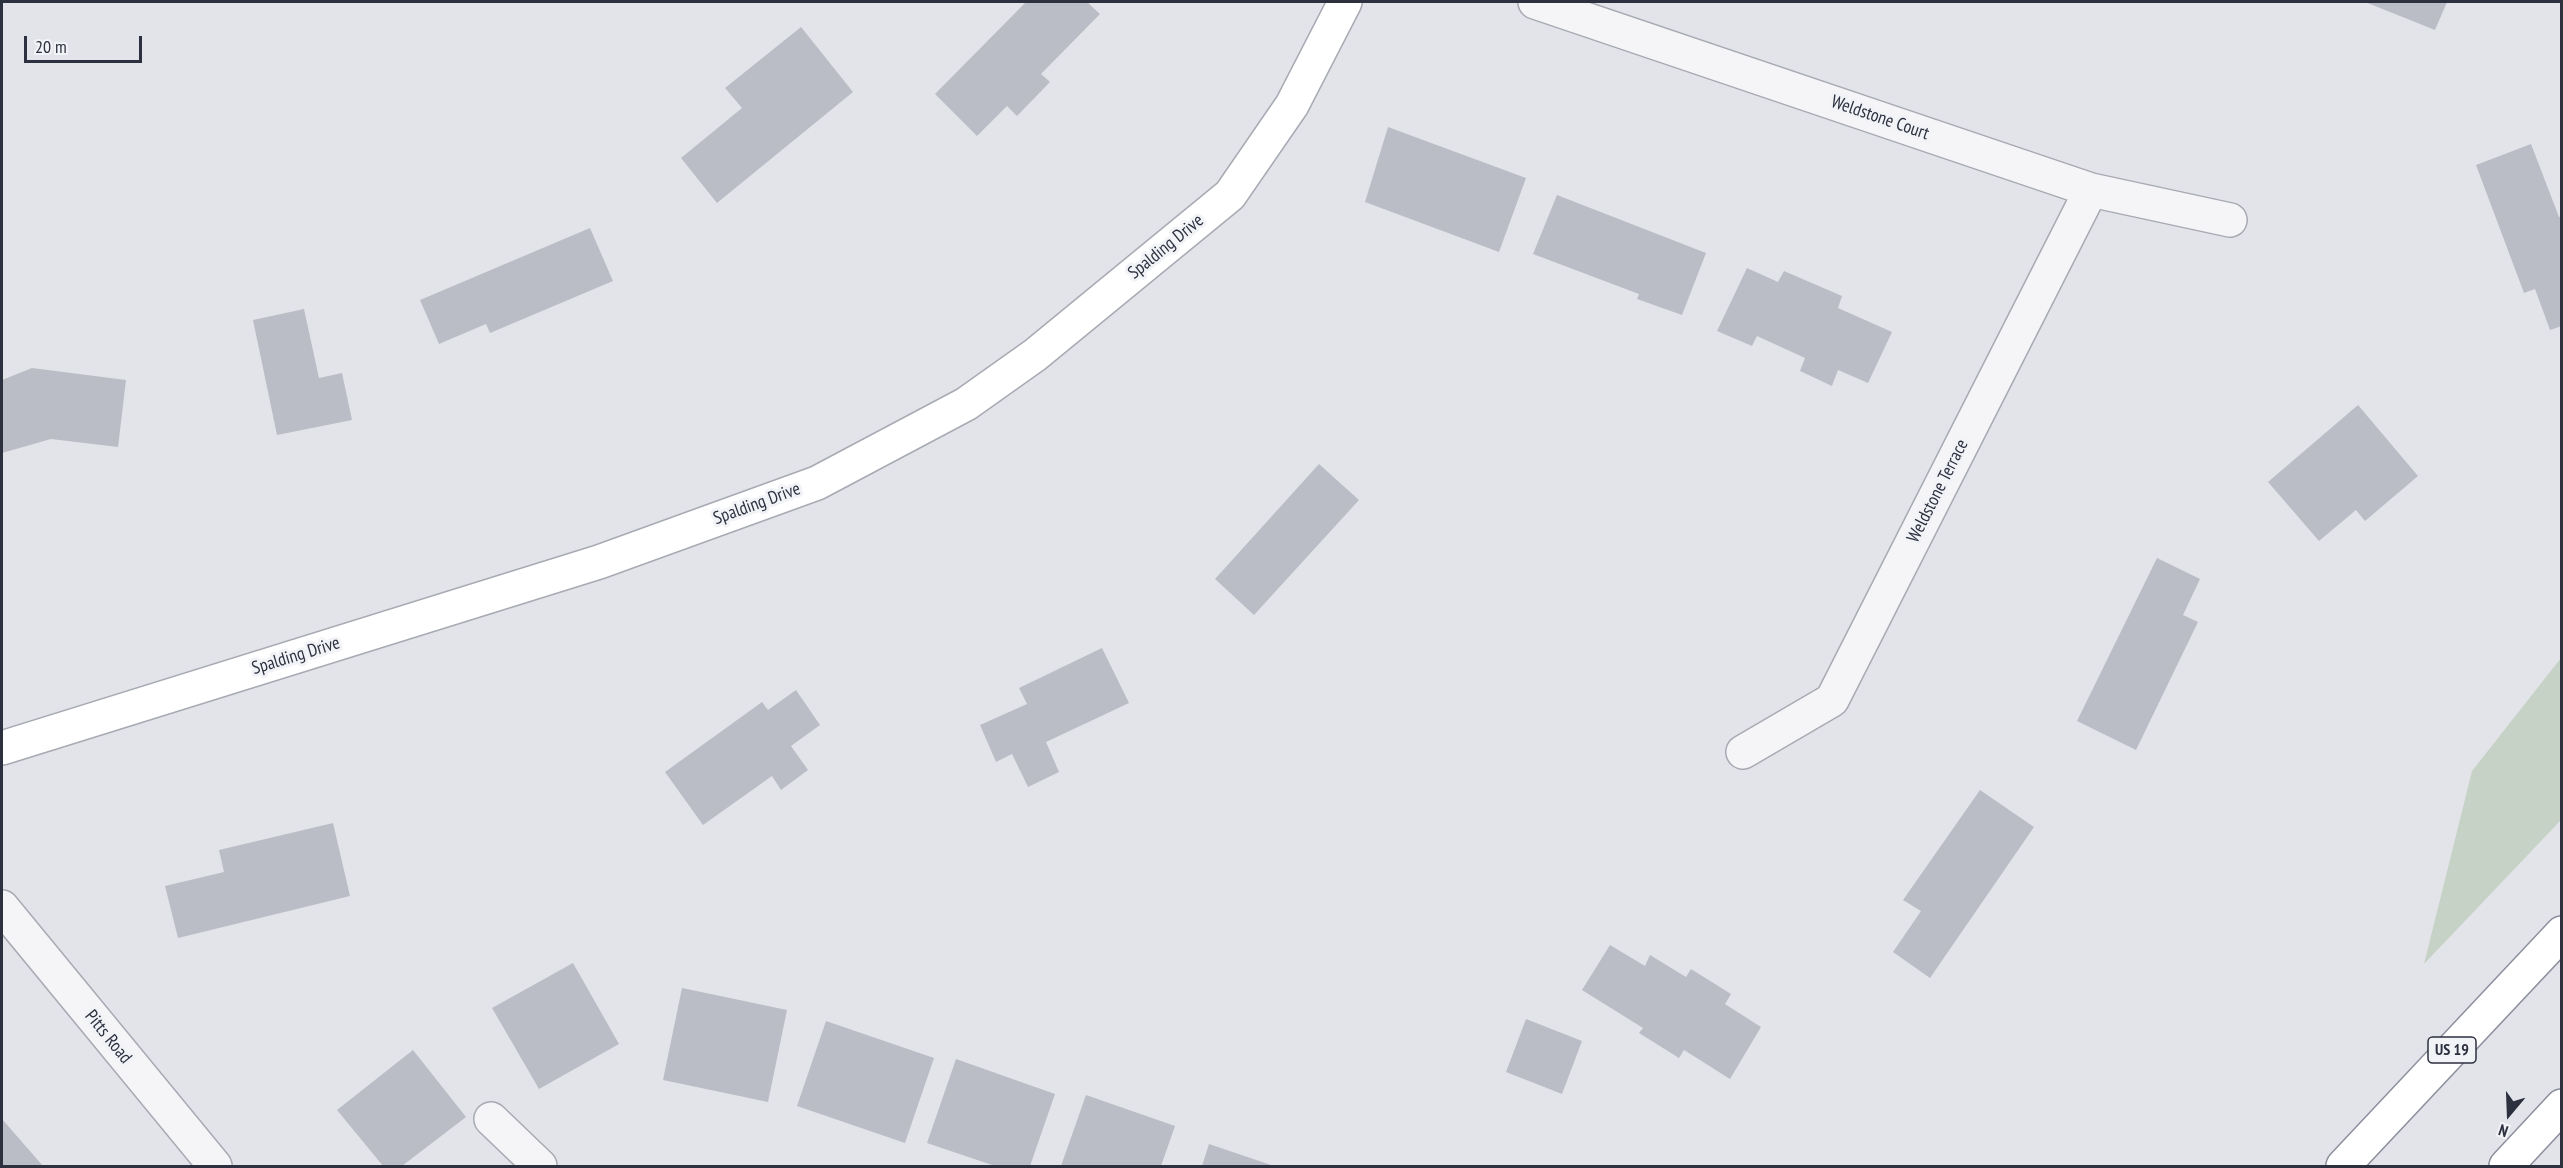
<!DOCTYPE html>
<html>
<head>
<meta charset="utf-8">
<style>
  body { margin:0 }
  #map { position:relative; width:2563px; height:1168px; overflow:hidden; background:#e3e4e9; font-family:"PT Sans Narrow",sans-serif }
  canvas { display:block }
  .frame { position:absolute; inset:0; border:3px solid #2c303f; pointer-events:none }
  .north { position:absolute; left:2479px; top:1084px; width:60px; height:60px; -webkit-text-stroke:4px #f2f3f7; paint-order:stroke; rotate:199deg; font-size:16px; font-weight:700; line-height:24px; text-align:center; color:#2c303f }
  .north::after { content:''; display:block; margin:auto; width:21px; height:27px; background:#2c303f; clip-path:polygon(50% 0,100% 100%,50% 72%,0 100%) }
  .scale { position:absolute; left:24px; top:36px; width:118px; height:27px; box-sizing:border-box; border:3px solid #2c303f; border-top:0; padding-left:8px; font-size:18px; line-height:21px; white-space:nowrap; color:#2c303f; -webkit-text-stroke:4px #f2f3f7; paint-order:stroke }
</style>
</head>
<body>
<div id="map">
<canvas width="2563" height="1168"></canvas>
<div class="frame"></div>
<div class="north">N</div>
<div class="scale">20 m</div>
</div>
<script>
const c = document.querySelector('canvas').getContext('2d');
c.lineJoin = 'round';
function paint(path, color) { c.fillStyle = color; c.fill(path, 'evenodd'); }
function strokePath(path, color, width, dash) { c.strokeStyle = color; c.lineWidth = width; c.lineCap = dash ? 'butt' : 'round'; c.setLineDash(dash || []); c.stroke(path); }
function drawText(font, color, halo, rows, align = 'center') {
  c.font = font + ' "PT Sans Narrow",sans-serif'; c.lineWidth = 6; c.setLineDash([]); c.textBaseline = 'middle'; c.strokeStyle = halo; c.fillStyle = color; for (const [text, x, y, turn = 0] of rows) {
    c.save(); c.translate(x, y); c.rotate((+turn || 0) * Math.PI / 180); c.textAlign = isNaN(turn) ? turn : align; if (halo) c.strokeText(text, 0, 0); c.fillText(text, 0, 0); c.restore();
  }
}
const green = new Path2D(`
  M2561 658V820L2424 964 2472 771Z`);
const building = new Path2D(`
  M1026 2H1087L1100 14 1041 74 1050 82 1017 116 1007 106 977 136 935 94Z
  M2365 2H2447L2435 30Z
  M801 27 853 92 717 203 681 158 742 108 725 88Z
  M1388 127 1526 178 1499 252 1365 202Z
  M2531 144 2559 217 2562 216V326L2550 330 2535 289 2524 293 2476 165Z
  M1557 195 1706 253 1682 315 1637 299 1639 294 1533 254Z
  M590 228 613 281 490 333 486 324 439 344 420 300Z
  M1747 268 1778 282 1784 271 1842 296 1838 308 1892 332 1868 383 1838 370 1832 386 1800 371 1805 358 1757 336 1752 346 1717 331Z
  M304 309 319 378 342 373 352 420 277 435 253 320Z
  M32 368 126 380 118 447 51 439 2 453V380Z
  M2358 405 2418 476 2365 521 2356 510 2319 541 2268 482Z
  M1319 464 1359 500 1254 615 1215 579Z
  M2157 558 2200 579 2183 615 2198 622 2136 750 2077 721Z
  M1102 648 1129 703 1046 742 1059 772 1028 787 1012 754 996 762 980 725 1027 704 1019 688Z
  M796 690 820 725 791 746 808 770 781 790 772 776 703 825 665 772 762 702 768 710Z
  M1980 790 2034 827 1930 978 1893 952 1921 911 1903 900Z
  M333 823 350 896 178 938 165 886 224 872 219 850Z
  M1610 945 1645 966 1650 955 1686 977 1691 969 1731 994 1725 1004 1761 1027 1730 1079 1684 1050 1679 1058 1639 1033 1643 1028 1582 990Z
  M573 963 619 1044 539 1089 492 1008Z
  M682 988 787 1010 768 1102 663 1080Z
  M1526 1019 1582 1041 1562 1094 1506 1072Z
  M826 1021 934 1058 905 1143 797 1106Z
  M413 1050 466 1117 402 1166H383L337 1110Z
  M956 1059 1055 1094 1030 1166H995L927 1143Z
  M1086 1095 1175 1126 1161 1166H1061Z
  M2 1119 43 1166H2Z
  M1209 1144 1274 1166H1202Z`);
const street = new Path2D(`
  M1535 2 2091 190 2230 220
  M1743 752 1832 700 2091 190
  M2 907 215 1166
  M491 1119 540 1166`);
const secondary = new Path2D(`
  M2 748 599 562 817 483 966 404 1035 355 1230 195 1292 105 1345 2`);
const highway = new Path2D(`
  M2343 1166 2562 933
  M2506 1166 2562 1106`);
const shields = [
  [2452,1050,48]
];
const shieldNames = [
  ["US 19",2452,1050]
];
const streetNames = [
  ["Weldstone Court",1880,118,19],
  ["Spalding Drive",1166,247,-39],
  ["Weldstone Terrace",1938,491,-63],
  ["Spalding Drive",757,504,-20],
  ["Spalding Drive",296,656,-17],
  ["Pitts Road",108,1037,51]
];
paint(green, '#c6d2c5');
paint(building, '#babdc5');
strokePath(street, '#a8aab3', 36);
strokePath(secondary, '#a8aab3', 36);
strokePath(highway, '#8c909e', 36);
strokePath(street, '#f5f5f8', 33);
strokePath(secondary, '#fff', 33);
strokePath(highway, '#fff', 33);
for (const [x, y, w] of shields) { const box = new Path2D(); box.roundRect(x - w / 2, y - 13, w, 26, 4.5); c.fillStyle = '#f2f3f7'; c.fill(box); strokePath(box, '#2c303f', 1.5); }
drawText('bold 16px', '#2c303f', null, shieldNames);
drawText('18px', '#2c303f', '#f2f3f7', streetNames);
</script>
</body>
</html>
